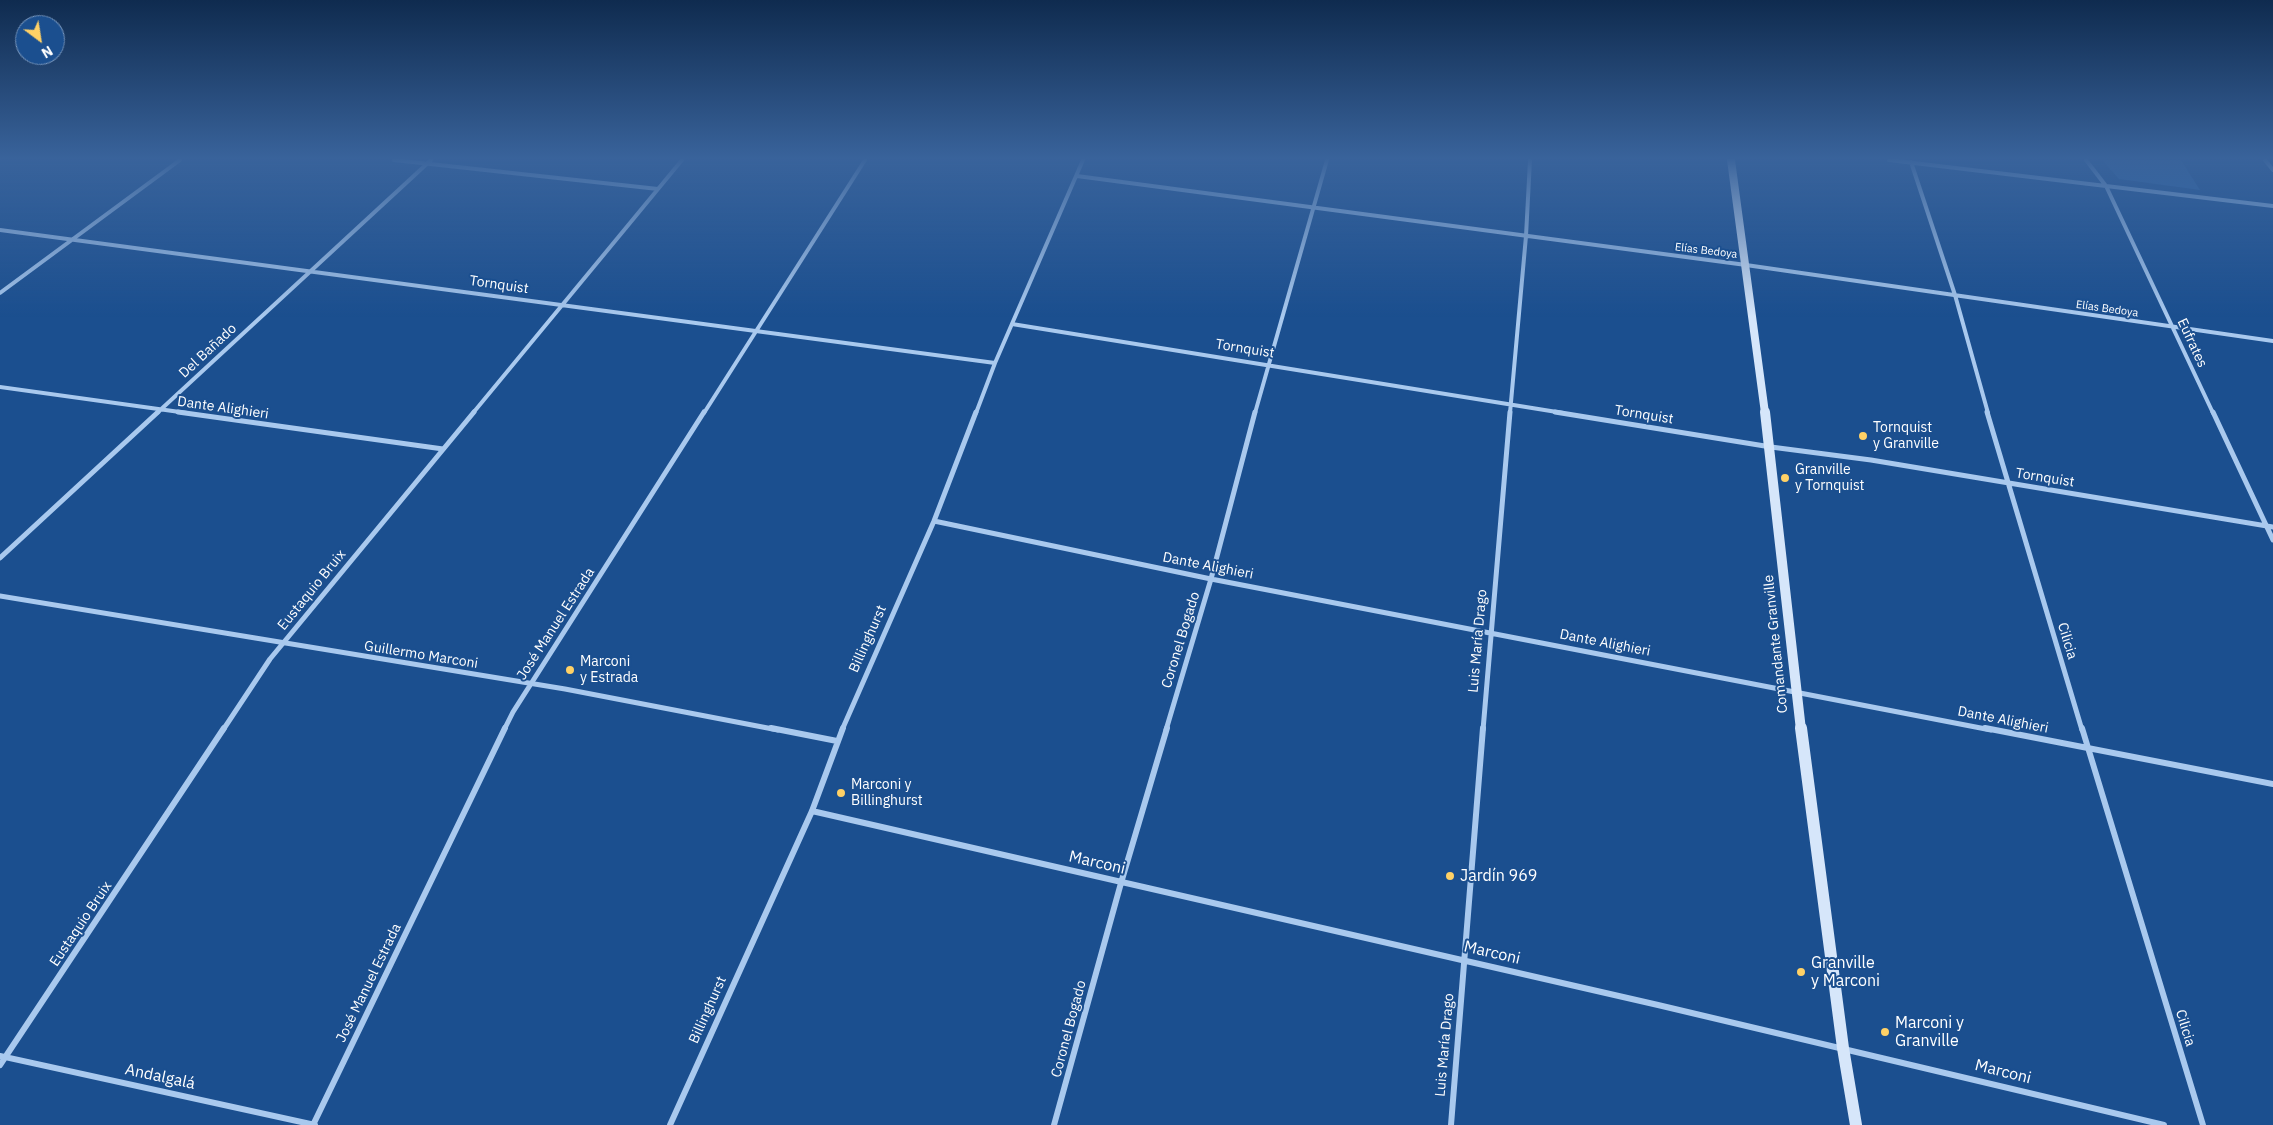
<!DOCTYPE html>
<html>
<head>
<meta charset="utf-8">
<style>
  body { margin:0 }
  #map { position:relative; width:2273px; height:1125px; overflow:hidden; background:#1b4f8f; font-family:"IBM Plex Sans",sans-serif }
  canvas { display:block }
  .north { position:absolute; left:15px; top:15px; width:50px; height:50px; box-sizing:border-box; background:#1b4f8f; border:1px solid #7695bc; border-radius:50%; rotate:149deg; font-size:14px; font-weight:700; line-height:20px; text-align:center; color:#fff }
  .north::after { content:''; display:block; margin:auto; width:18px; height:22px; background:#ffd166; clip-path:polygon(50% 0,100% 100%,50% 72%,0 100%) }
</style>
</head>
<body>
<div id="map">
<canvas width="2273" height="1125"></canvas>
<div class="north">N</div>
</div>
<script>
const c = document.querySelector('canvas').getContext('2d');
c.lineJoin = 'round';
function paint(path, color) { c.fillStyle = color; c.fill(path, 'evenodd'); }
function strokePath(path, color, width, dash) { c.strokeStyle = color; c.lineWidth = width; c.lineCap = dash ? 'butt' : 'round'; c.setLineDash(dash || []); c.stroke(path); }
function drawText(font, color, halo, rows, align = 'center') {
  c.font = font + ' "IBM Plex Sans",sans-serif'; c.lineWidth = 4; c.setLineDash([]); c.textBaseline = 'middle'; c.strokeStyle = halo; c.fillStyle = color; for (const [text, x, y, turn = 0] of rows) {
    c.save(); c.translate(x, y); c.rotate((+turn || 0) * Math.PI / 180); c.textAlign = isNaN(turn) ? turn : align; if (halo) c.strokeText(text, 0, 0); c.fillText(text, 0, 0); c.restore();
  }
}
const green = new Path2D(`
  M2102 160H2181L2200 190 2119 179Z`);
const streetFar2 = new Path2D(`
  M394 160 658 189
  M1889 160 2273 206
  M2086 160 2106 186 2213 413
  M2265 160 2273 170
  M1911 162 1955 295 1988 413
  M1077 176 1746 265 2273 341
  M0 230 995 363
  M0 293 180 160
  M1012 324 1563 413
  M0 387 187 413
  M157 413 431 160
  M473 413 682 160
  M704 413 865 160
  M976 413 995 363 1083 160
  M1255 413 1327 160
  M1510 413 1526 236 1530 160`);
const streetFar1 = new Path2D(`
  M178 412 443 449
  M1555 412 1771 447 1871 460 2273 527
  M1987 412 2082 730
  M2213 412 2273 540
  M934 521 1211 579 1991 730
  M0 558 158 412
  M0 596 565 689 778 730
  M223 730 270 659 474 412
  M504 730 513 712 704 412
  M842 730 934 521 976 412
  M1166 730 1211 579 1255 412
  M1483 730 1510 412`);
const street = new Path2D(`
  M771 728 837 741
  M1985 728 2273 784
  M2082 728 2203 1125
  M812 811 1658 1005 2164 1125
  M0 1056 315 1125
  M0 1065 224 728
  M313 1125 505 728
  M670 1125 812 811 843 728
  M1054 1125 1121 883 1167 728
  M1451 1125 1483 728`);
const secondaryFar2 = new Path2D(`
  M1731 160 1765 413`);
const secondaryFar1 = new Path2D(`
  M1765 412 1801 730`);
const secondary = new Path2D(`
  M1801 728 1843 1048 1856 1125`);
const markers = [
  [1863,436,5,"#ffd166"],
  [1785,478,5,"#ffd166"],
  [570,670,5,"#ffd166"],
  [841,793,5,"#ffd166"],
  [1450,876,5,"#ffd166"],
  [1801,972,5,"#ffd166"],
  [1885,1032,5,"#ffd166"]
];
const farStreetnames = [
  ["Elías Bedoya",1706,251,7],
  ["Elías Bedoya",2107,309,8]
];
const streetNames = [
  ["Tornquist",499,285,8],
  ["Eufrates",2192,343,65],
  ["Tornquist",1245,349,9],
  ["Del Bañado",208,351,-43],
  ["Dante Alighieri",223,408,8],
  ["Tornquist",1644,415,9],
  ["Tornquist",2045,478,9],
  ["Dante Alighieri",1208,566,11],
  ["Eustaquio Bruix",312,590,-51],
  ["José Manuel Estrada",556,624,-57],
  ["Billinghurst",868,639,-66],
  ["Coronel Bogado",1181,640,-73],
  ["Luis María Drago",1478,641,-85],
  ["Cilicia",2067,641,73],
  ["Dante Alighieri",1605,643,11],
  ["Comandante Granville",1776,644,-96],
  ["Guillermo Marconi",421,655,9],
  ["Dante Alighieri",2003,720,11],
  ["Eustaquio Bruix",81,924,-56],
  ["José Manuel Estrada",369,983,-64],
  ["Billinghurst",708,1010,-66],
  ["Cilicia",2185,1028,73],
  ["Coronel Bogado",1069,1029,-75],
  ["Luis María Drago",1445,1045,-85]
];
const poiNames = [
  ["Tornquist",1873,428],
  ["y Granville",1873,444],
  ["Granville",1795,470],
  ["y Tornquist",1795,486],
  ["Marconi",580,662],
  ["y Estrada",580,678],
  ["Marconi y",851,785],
  ["Billinghurst",851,801]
];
const nearStreetnames = [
  ["Marconi",1097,863,13],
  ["Marconi",1492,953,13],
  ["Marconi",2003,1072,14],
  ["Andalgalá",160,1077,12]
];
const nearPoinames = [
  ["Jardín 969",1460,876],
  ["Granville",1811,963],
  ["y Marconi",1811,981],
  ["Marconi y",1895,1023],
  ["Granville",1895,1041]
];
paint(green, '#2e69ad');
strokePath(streetFar2, '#a9c9ee', 4);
strokePath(streetFar1, '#a9c9ee', 5);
strokePath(street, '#a9c9ee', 6);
strokePath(secondaryFar2, '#d6e6fa', 8);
strokePath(secondaryFar1, '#d6e6fa', 10);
strokePath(secondary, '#d6e6fa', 12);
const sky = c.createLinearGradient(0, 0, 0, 317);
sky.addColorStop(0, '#0f2b4f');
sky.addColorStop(0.5, '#39639b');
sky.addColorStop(1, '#39639b00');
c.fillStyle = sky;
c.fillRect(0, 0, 2273, 317);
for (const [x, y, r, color] of markers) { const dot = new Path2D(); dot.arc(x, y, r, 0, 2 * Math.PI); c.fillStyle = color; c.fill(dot); strokePath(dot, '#1b4f8f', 2); }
drawText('11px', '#fff', '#1b4f8f', farStreetnames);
drawText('14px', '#fff', '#1b4f8f', streetNames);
drawText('14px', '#fff', '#1b4f8f', poiNames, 'left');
drawText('16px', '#fff', '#1b4f8f', nearStreetnames);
drawText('16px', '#fff', '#1b4f8f', nearPoinames, 'left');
</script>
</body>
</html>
